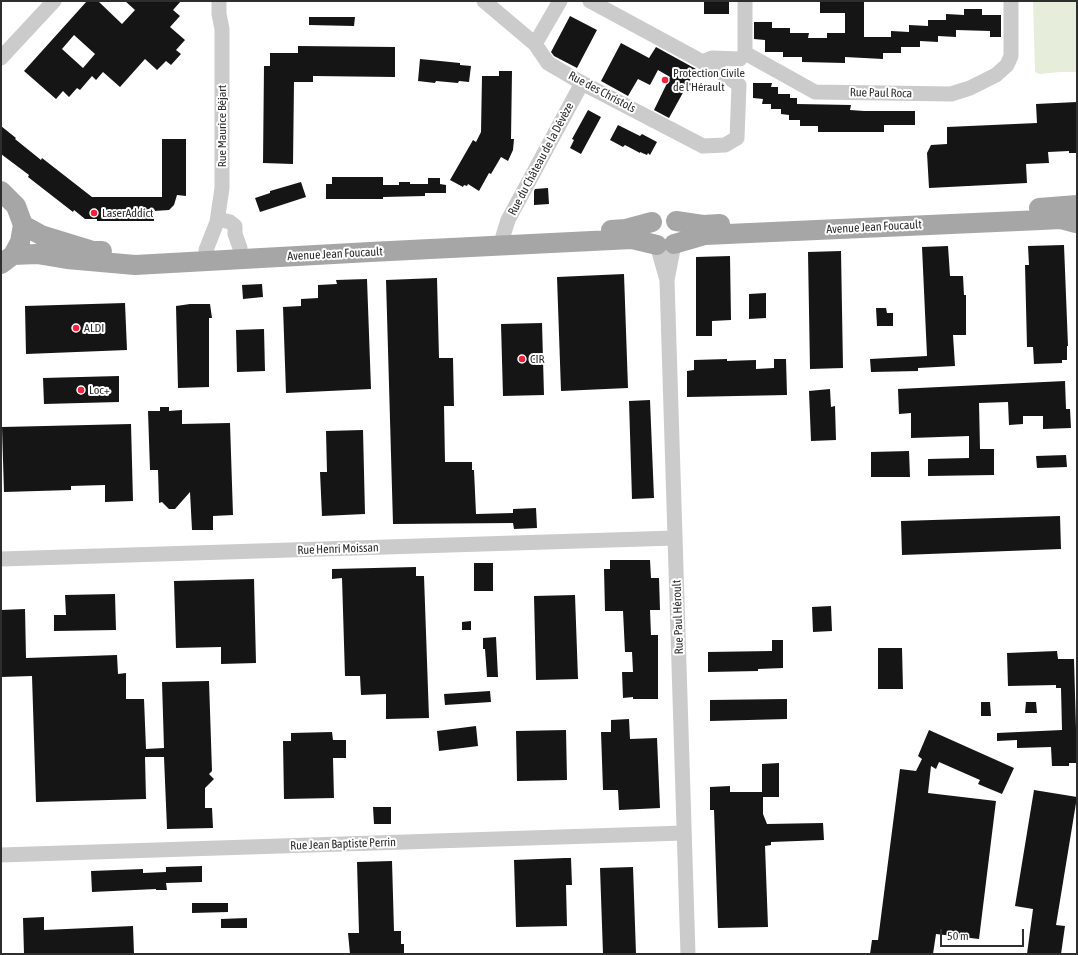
<!DOCTYPE html>
<html>
<head>
<meta charset="utf-8">
<style>
  body { margin:0 }
  #map { position:relative; width:1078px; height:955px; overflow:hidden; background:#fff; font-family:"Asap Condensed",sans-serif }
  canvas { display:block }
  .frame { position:absolute; inset:0; border:2px solid #2e2e2e; pointer-events:none }
  .scale { position:absolute; left:940px; top:929px; width:84px; height:18px; box-sizing:border-box; border:2px solid #2e2e2e; border-top:0; padding-left:5px; font-size:12px; line-height:14px; white-space:nowrap; color:#2e2e2e; -webkit-text-stroke:3px #fff; paint-order:stroke }
</style>
</head>
<body>
<div id="map">
<canvas width="1078" height="955"></canvas>
<div class="frame"></div>
<div class="scale">50 m</div>
</div>
<script>
const c = document.querySelector('canvas').getContext('2d');
c.lineJoin = 'round';
function paint(path, color) { c.fillStyle = color; c.fill(path, 'evenodd'); }
function strokePath(path, color, width, dash) { c.strokeStyle = color; c.lineWidth = width; c.lineCap = dash ? 'butt' : 'round'; c.setLineDash(dash || []); c.stroke(path); }
function drawText(font, color, halo, rows, align = 'center') {
  c.font = font + ' "Asap Condensed",sans-serif'; c.lineWidth = 4; c.setLineDash([]); c.textBaseline = 'middle'; c.strokeStyle = halo; c.fillStyle = color; for (const [text, x, y, turn = 0] of rows) {
    c.save(); c.translate(x, y); c.rotate((+turn || 0) * Math.PI / 180); c.textAlign = isNaN(turn) ? turn : align; if (halo) c.strokeText(text, 0, 0); c.fillText(text, 0, 0); c.restore();
  }
}
const green = new Path2D(`
  M1033 1H1077V72H1060L1040 74 1035 72Z`);
const building = new Path2D(`
  M87 1H98L122 24 135 10 125 1H181L173 10 180 16 170 27 185 40 176 50 181 54 171 65 166 61 157 70 145 59 120 87 103 72 96 80 92 76 80 90 77 88 69 97 63 91 56 99 24 71ZM74 35 95 54 83 68 62 49Z
  M704 1H729V14H704Z
  M820 1H864V37H891V31L909 32V25L928 26V20H946V14L964 15V9H982V15H1001V37H990V31L956 30V37L938 36V42L920 41V47H901V53H883V59L845 57V63L802 62V57H783V52H765V40L754 39V22H772V28H790V33H809L808 38H827V33H845V13H820Z
  M570 16 597 30 577 68 554 56 551 52Z
  M309 17H355L354 26 309 25Z
  M621 43 649 58 656 47 696 69 669 118 654 110 670 77 658 70 650 85 638 79 628 96 601 81Z
  M298 46 395 47V77L313 76V82H294L293 164 263 163 264 66H270V53H298Z
  M420 59 460 63V65L471 66 469 82 459 81 458 83 436 81 435 83 418 81Z
  M499 71H512L511 139H514L513 150 508 161 501 157 491 174 489 173 479 191 468 184 467 186 464 185 463 187 450 180 473 140 476 142 481 132 482 76H499Z
  M753 83H772L771 87H778V94H790V98H797V104L851 105 850 110 864 111H915V125H884V132H818V126H800V120H789V115L781 114V109H771V104H762L763 99 753 98Z
  M1077 102V153H1069V151L1048 152 1049 163 1026 164 1027 183 929 188 927 153 931 145 947 144V127L1037 123 1036 104Z
  M588 110 601 117 581 154 570 148 574 140 572 139Z
  M618 125 640 136 642 134 657 142 650 155 648 153 647 155 640 152V153L625 145 623 147 610 140Z
  M1 126 16 138 15 139 41 160 42 158 92 197H162V139H186V196L177 195 174 205 169 210 154 211V221H97V219H85L74 210 73 212 28 177 29 175 1 154Z
  M332 177H383V185H399V182H410V184H428V178H440V184L446 185V193H425V196L383 197V199H326V184H332Z
  M301 182 306 197 260 212 255 198 270 193V191Z
  M548 188 549 204 534 205V191L535 189Z
  M1064 245 1068 346H1067V360H1062V363L1034 364 1033 347H1027L1025 265H1029L1028 246Z
  M948 246 950 276H963L964 295H966V335H953L955 366 918 368V371L871 372 870 359 927 356 922 247Z
  M841 251 843 368 810 369 808 252Z
  M730 256 731 320 712 321V336H696V257Z
  M624 274 628 388 561 391 557 277Z
  M437 278 439 358H453L454 406H444L445 462H472V470H474L476 514 513 513V509L536 508 537 528 514 529 513 523 393 524 386 280Z
  M367 279 371 389 286 393 283 307 301 306V299L318 298V285L337 284 336 280Z
  M262 284 263 297 243 299 242 285Z
  M766 293V318L749 319V294Z
  M125 303 127 350 26 354 25 306Z
  M190 304H210L212 318H209V387L178 388 176 306Z
  M876 308H886L887 313H893V326H877Z
  M542 323 544 395 503 396 501 324Z
  M264 329 265 371 237 372 236 330Z
  M727 359V361L756 360V369L774 368V359H786L787 395 687 397V371L694 370V360Z
  M119 376V402L44 404 43 378Z
  M1065 381 1066 409H1070L1071 428 1043 429V416H1023V424L1009 425 1008 402 979 403 980 449H994V475L928 476V459L969 458V436L911 438V413L899 414 898 389Z
  M830 389 831 407 835 406 836 440 811 441 809 391Z
  M650 400 654 498 632 499 629 401Z
  M160 407H169V411L182 410V424L230 423 233 515 213 516V530H192L190 492 175 509H169L162 502 159 503 158 470H150L148 411H160Z
  M131 424 133 501 105 502V485L71 486V490L4 492 2 427Z
  M363 430 365 514 322 516 320 472H327L326 431Z
  M909 451 910 477H871V452Z
  M1066 455 1067 467 1037 468 1036 456Z
  M1060 516 1061 549 902 555 901 521Z
  M610 560H650L651 578H659L660 610H650L651 635H658V699H633V697L623 698 622 672H633L632 652H625L623 611H605L604 569H610Z
  M474 563H493V591H474Z
  M416 567V576H424L429 718 386 719V694L361 695 360 676H345L342 578 332 579V569Z
  M254 579 256 663 221 664V647L176 648 174 581Z
  M115 594 116 630 54 631V615H66L65 595Z
  M575 595 578 679 536 680 534 596Z
  M831 606 832 631 813 632 812 607Z
  M25 609 26 658 117 655 118 674 126 673V699H144L146 749 164 748 162 682 209 681 212 771 209 774 214 779 205 788V808H212L213 828 167 829 164 757H145L146 799 36 802 32 676 1 677V610Z
  M471 621V630H462V622Z
  M496 637 498 677H487L485 649H483V638Z
  M772 640H783V668L758 669V671L708 672V652L772 651Z
  M878 648H902L903 689H878Z
  M1057 651 1058 659H1074L1077 763H1069V766H1052L1051 747 1017 748V740L997 741V733L1062 730 1061 688H1056V685L1008 686 1007 653Z
  M490 691 491 702 445 705 444 694Z
  M787 699V719L710 721V700Z
  M981 702H990L991 716H981Z
  M1026 702H1036L1037 713H1025Z
  M629 719 630 739 657 738 660 808 619 810 618 790H603L601 732H611V720Z
  M476 726 478 746 439 751 437 731Z
  M566 730 567 780 517 781 516 731Z
  M929 730 1014 768 1002 794 978 784 980 780 939 762 936 769 931 766 928 793 996 801 979 939 936 934 933 954H870L872 940H878L900 769 916 771 922 759 918 756Z
  M332 732 333 740H346V758H333L334 798 284 799 283 741H291V733Z
  M779 763V797H763V814L767 824 823 823 824 840 771 842V845L765 846 768 927 718 928 714 810H710V787L730 786V792H762V764Z
  M1034 790 1077 797 1056 925 1065 926 1061 954H1027L1033 909 1015 906Z
  M373 807H391V824H374Z
  M565 858H571L572 885H566L567 926 516 927 514 860Z
  M392 861 394 931H401V944H404V954H350L348 933H359L357 862Z
  M202 866V882L166 883 167 890H156V889L92 892 91 871 143 869V873L166 872V867Z
  M633 867 636 954H603L600 868Z
  M192 903H228V912L192 913Z
  M44 917V930L133 926 134 954H24L23 918Z
  M247 918V928H221V919Z`);
const minor = new Path2D(`
  M484 1 535 44 548 63 582 83 703 146 725 145 737 138 739 85 725 75 690 55 590 1
  M745 1V53L815 92 951 94 970 88 996 75 1007 65 1011 56V1
  M535 44 560 1
  M1 58 54 1
  M702 62 712 58 740 59
  M226 221 230 222 235 226V234L240 248
  M503 236 508 220 582 83
  M657 245 667 280 674 244
  M206 250 217 222 222 188V29L219 14V1
  M667 280 688 954
  M1 559 675 538
  M1 855 684 833`);
const major = new Path2D(`
  M1 191 16 206 23 225 20 242 13 255 1 264
  M1039 208 1077 205
  M676 221 703 225 720 224
  M23 225 41 235 93 251H102
  M611 230 626 229 652 222
  M674 244 705 235 1041 220 1061 219 1076 223
  M13 255 37 254 67 259 135 265 370 252 632 239 657 245`);
const markers = [
  [665,80,4,"#f4223d"],
  [94,213,4,"#f4223d"],
  [76,328,4,"#f4223d"],
  [522,359,4,"#f4223d"],
  [81,390,4,"#f4223d"]
];
const poiNames = [
  ["Protection Civile",673,73],
  ["de l'Hérault",673,87],
  ["LaserAddict",102,213],
  ["ALDI",84,328],
  ["CIR",530,359],
  ["Loc+",89,390]
];
const streetNames = [
  ["Rue des Christols",602,92,28],
  ["Rue Paul Roca",881,93,1],
  ["Rue Maurice Béjart",222,126,-90],
  ["Rue du Château de la Dévèze",541,159,-62],
  ["Avenue Jean Foucault",874,227,-3],
  ["Avenue Jean Foucault",335,254,-3],
  ["Rue Henri Moissan",338,549,-2],
  ["Rue Paul Héroult",678,617,-92],
  ["Rue Jean Baptiste Perrin",343,844,-2]
];
paint(green, '#e6eddb');
paint(building, '#151515');
strokePath(minor, '#cbcbcb', 15);
strokePath(major, '#a6a6a6', 20);
for (const [x, y, r, color] of markers) { const dot = new Path2D(); dot.arc(x, y, r, 0, 2 * Math.PI); c.fillStyle = color; c.fill(dot); strokePath(dot, '#fff', 1.5); }
drawText('12px', '#2e2e2e', '#fff', poiNames, 'left');
drawText('12px', '#2e2e2e', '#fff', streetNames);
</script>
</body>
</html>
